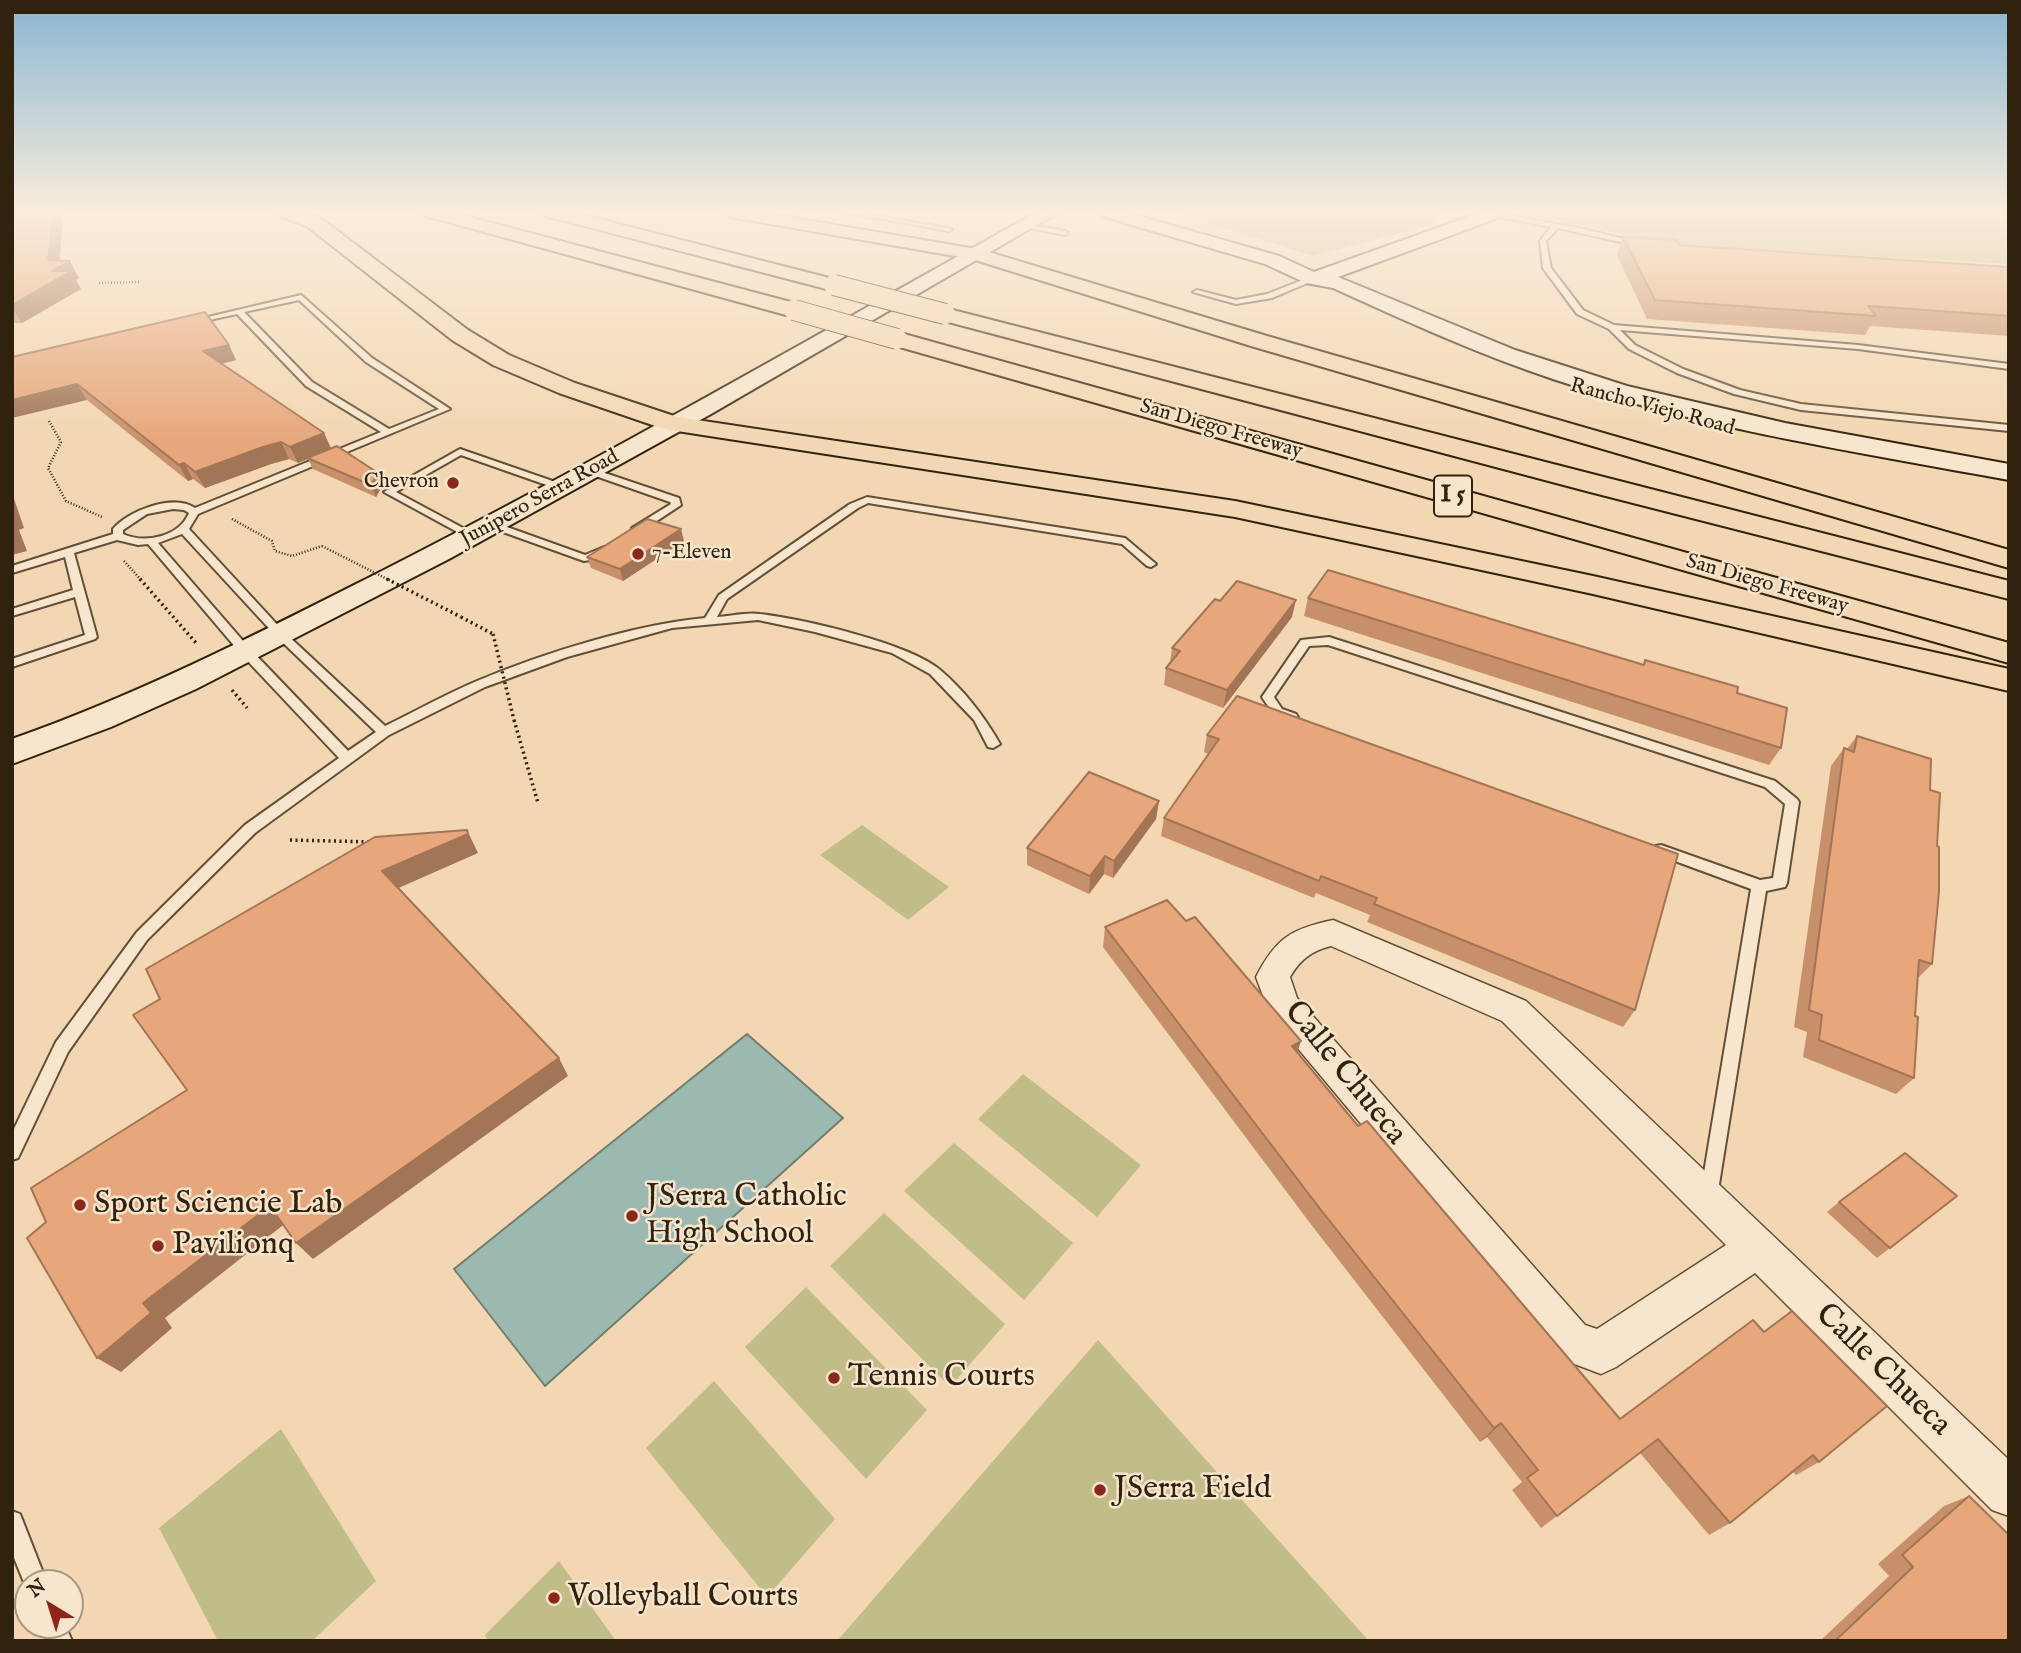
<!DOCTYPE html>
<html>
<head>
<meta charset="utf-8">
<style>
  body { margin:0 }
  #map { position:relative; width:2021px; height:1653px; overflow:hidden; background:#f3d7b2; font-family:"IM FELL English",serif }
  canvas { display:block }
  .frame { position:absolute; inset:0; border:14px solid #31220e; pointer-events:none }
  .north { position:absolute; left:14px; top:1569px; width:70px; height:70px; box-sizing:border-box; background:#f7e5cd; border:2px solid #a89781; border-radius:50%; rotate:322deg; font-size:19px; font-weight:700; line-height:28px; text-align:center; color:#31220e }
  .north::after { content:''; display:block; margin:auto; width:24px; height:32px; background:#8f2418; clip-path:polygon(50% 0,100% 100%,50% 72%,0 100%) }
</style>
</head>
<body>
<div id="map">
<canvas width="2021" height="1653"></canvas>
<div class="frame"></div>
<div class="north">N</div>
</div>
<script>
const c = document.querySelector('canvas').getContext('2d');
c.lineJoin = 'round';
function paint(path, color) { c.fillStyle = color; c.fill(path, 'evenodd'); }
function strokePath(path, color, width, dash) { c.strokeStyle = color; c.lineWidth = width; c.lineCap = dash ? 'butt' : 'round'; c.setLineDash(dash || []); c.stroke(path); }
function drawText(font, color, halo, rows, align = 'center') {
  c.font = font + ' "IM FELL English",serif'; c.lineWidth = 5; c.setLineDash([]); c.textBaseline = 'middle'; c.strokeStyle = halo; c.fillStyle = color; for (const [text, x, y, turn = 0] of rows) {
    c.save(); c.translate(x, y); c.rotate((+turn || 0) * Math.PI / 180); c.textAlign = isNaN(turn) ? turn : align; if (halo) c.strokeText(text, 0, 0); c.fillText(text, 0, 0); c.restore();
  }
}
const green = new Path2D(`
  M1173 212H1443L1431 225 1313 256Z
  M1519 212H2009V264L1670 245Z
  M862 825 949 887 908 920 820 855Z
  M1023 1074 1141 1165 1097 1217 978 1119Z
  M954 1143 1073 1243 1024 1300 904 1191Z
  M884 1213 1005 1324 950 1387 830 1266Z
  M806 1287 927 1410 866 1479 745 1347Z
  M1098 1340 1369 1641H837Z
  M714 1381 835 1519 767 1597 646 1448Z
  M281 1429 376 1581 312 1641H218L159 1528Z
  M559 1561 616 1641H488L485 1635Z`);
const water = new Path2D(`
  M747 1034 843 1118 545 1386 454 1269Z`);
const pathFar1 = new Path2D(`
  M99 283 141 282
  M49 421 61 442 48 468 66 501 102 517
  M232 519 272 541 275 551 292 556 322 546
  M124 561 142 581`);
const path = new Path2D(`
  M140 579 197 644
  M461 617 493 634
  M232 690 247 708
  M514 720 538 803
  M290 840 373 842`);
const lane = new Path2D(`
  M842 212H855L952 229 949 231Z
  M1492 212 1584 229 1640 243 1638 246 1558 228 1546 241 1551 268 1583 310 1614 325 1858 345 2009 364V369L1858 349 1620 330 1635 345 1683 369 1740 390 1801 404 2009 425V431L1801 410 1734 394 1677 373 1629 349 1609 329 1577 314 1543 268 1540 241 1551 227 1490 215Z
  M1025 224 1065 231 1068 233 1065 235 1023 227Z
  M1310 277 1317 279 1272 298 1236 304 1193 292 1197 290 1236 300 1267 294Z
  M301 295 372 358 450 409 198 514 189 529 284 632 385 726C416 711 446 694 477 681 544 653 633 625 705 618L719 595 850 504 867 497 1125 538 1156 564 1151 567 1147 566 1122 544 868 503 858 508 727 599 717 617C731 616 747 612 760 614 803 619 907 643 939 669 964 690 984 716 1000 744L993 748 988 747 974 720 930 674 892 653 815 632 758 620 672 628 567 657 485 687 389 735 255 833 147 940 68 1052 18 1158 12 1160V1133L56 1042 137 932 245 825 339 758 242 655 148 544 138 545 117 540 74 553 97 637 95 639 12 667V659L85 635 75 597 12 616V609L73 590 65 557 12 573V566L113 534V529C128 511 173 493 195 508L381 432 306 386 237 314 191 324 187 322ZM299 300 366 362 439 409 389 429 312 382 244 312ZM173 509 184 510 189 513C179 537 145 544 123 534V530L147 514ZM182 534 276 636 376 732 348 751 250 649 158 543Z
  M460 449 564 485 566 487 558 489 461 455 396 492 476 535 477 537 472 540 384 492Z
  M587 469H593L679 498 681 505 640 532H632V528L671 504 670 502 587 473Z
  M493 522 585 555 604 547 609 550 597 559 584 561 489 527 488 525Z
  M1329 637 1775 781 1797 799 1799 802 1787 883 1785 887 1766 891 1716 1203 1709 1206 1702 1203 1700 1197 1751 889 1656 854 1654 850 1656 846 1661 845 1760 880 1773 878 1785 804 1765 787 1328 645 1309 646 1274 697 1282 709 1296 714 1298 717 1296 720C1278 722 1271 711 1262 697L1301 640Z
  M12 1511 20 1514 47 1583H28V1592L12 1553Z
  M41 1625H65L72 1641H48Z`);
const street = new Path2D(`
  M1333 920 1526 1001 2009 1460V1516L1992 1510 1755 1273 1616 1367 1601 1374 1556 1357 1270 1015 1256 977C1276 938 1291 929 1333 920ZM1331 946 1502 1021 1726 1245 1597 1329 1585 1325 1297 998 1290 977C1300 960 1311 951 1331 946Z`);
const secondary = new Path2D(`
  M1037 212H1059L711 414 449 559 196 689 111 727 12 764V739C138 695 257 634 376 574 600 460 818 334 1037 212Z
  M1098 212H1125L1279 256 1314 272 1482 212H1499L1498 218 1338 277 1515 350 1627 386 1785 423 2009 464V480C1856 452 1701 428 1553 379 1478 354 1406 321 1333 288L1306 283 1265 264 1101 216Z`);
const highway = new Path2D(`
  M277 212H301L322 219 468 330 509 355 575 383 677 417 1235 501 1593 576 2009 669V691L1593 594 1235 517 664 429 559 393 493 365 452 340 308 227 280 216Z
  M423 212H451L802 305 805 310 802 315H786L426 216Z
  M543 212H572L841 281 844 285 841 289 834 291 546 216Z
  M721 212H759L982 250 1267 336 2009 550V568L1251 346 972 259 730 217Z
  M945 308 2009 581V599L1590 492 937 319 934 314 937 309Z
  M897 332 2009 643V663L889 344 886 339 889 334Z`);
const pathBridgeFar1 = new Path2D(`
  M322 546 391 581`);
const pathBridge = new Path2D(`
  M387 579 461 617
  M493 634 514 720`);
const highwayBridge = new Path2D(`
  M834 285 945 314
  M794 310 897 339`);
const wall = new Path2D(`
  M12 212H59L63 218 59 261 79 278 76 280 81 289 22 323H12Z
  M1623 237 1679 245 2009 267V336L1870 326 1865 335 1647 319 1617 255Z
  M229 345 236 360 222 364 324 433 331 448 383 484 376 497 313 469 308 459 298 463 289 459 271 464 205 488 193 479 188 481 87 400 12 357Z
  M684 541 623 581 591 568 587 557Z
  M1308 598 1643 665 1645 660 1737 693 1781 748 1769 765 1304 616Z
  M1292 617 1223 708 1164 685 1166 668 1170 663 1172 648Z
  M1237 696 1635 1010 1623 1027 1367 922 1370 915 1316 893 1314 898 1161 836 1164 818 1208 754 1204 752 1207 735Z
  M1857 736 1930 790 1937 846 1932 964 1918 978 1915 1016 1914 1078 1896 1094 1803 1057 1807 1032 1794 1027 1831 766 1844 748 1847 749Z
  M1159 801 1156 819 1113 878 1104 874 1089 894 1027 865V848Z
  M1186 921 1301 1041 1297 1052 1358 1126 1620 1419 1753 1320 1819 1462 1796 1475 1793 1472 1730 1523 1709 1535 1640 1453 1541 1528 1512 1490 1522 1482 1487 1437 1480 1442 1313 1227 1103 947 1105 927Z
  M1957 1196 1877 1258 1827 1212 1839 1202Z
  M1969 1496 2009 1641H1820L1889 1576 1878 1564 1944 1506Z`);
const shadedWall = new Path2D(`
  M53 212H59L63 218 59 267 70 261 79 278 76 280 81 289 22 323 12 308V305L48 260Z
  M229 345 236 360 211 366 203 351Z
  M77 384 87 400 12 418V400Z
  M324 433 331 449 298 463 290 447Z
  M281 442 289 459 271 464 205 488 195 472 263 447Z
  M184 463 193 479 188 481 179 465Z
  M378 473 383 484 376 497 371 485Z
  M12 493 24 528 19 530 27 551 12 555Z
  M681 529 684 541 623 581 620 569Z
  M1296 600 1292 617 1223 708 1227 690Z
  M1159 801 1156 819 1113 878 1114 861Z
  M467 830 478 853 394 890 382 871Z
  M1105 856 1104 874 1089 894 1090 876Z
  M1301 1041 1294 1061 1292 1046Z
  M559 1058 568 1076 313 1259 296 1243Z
  M270 1206 287 1222 165 1318 172 1328 121 1372 97 1358 143 1303Z
  M1501 1423 1487 1437 1480 1442 1494 1428Z`);
const building = new Path2D(`
  M12 212H53L48 260 70 261 52 271H71L12 305Z
  M1623 237 1677 240 1679 245 2009 267V316L1868 306 1876 316 1655 300Z
  M205 312 229 345 203 351 324 433 290 447 281 442 263 447 195 472 184 463 179 465 77 384 12 400V357Z
  M337 446 378 473 371 485 307 458Z
  M647 519 681 529 620 569 587 557Z
  M1328 570 1644 665 1645 660 1738 687 1737 693 1787 708 1781 748 1308 598Z
  M1237 581 1296 600 1227 690 1166 668 1180 651 1172 648 1215 599 1220 601Z
  M1237 696 1678 854 1635 1010 1374 904 1377 898 1321 876 1319 881 1164 818 1219 739 1207 735Z
  M1857 736 1931 759 1930 790 1940 793 1937 846 1939 847V892L1932 964 1919 960 1915 1016 1918 1017 1914 1078 1819 1040 1822 1015 1809 1010 1844 748 1854 752Z
  M1089 772 1159 801 1114 861 1105 856 1090 876 1027 848Z
  M467 830 468 834 382 871 559 1058 296 1243 270 1206 143 1303 151 1313 97 1358 27 1238 46 1222 31 1188 187 1090 133 1015 160 999 146 969 375 837Z
  M1167 900 1186 921 1195 917 1301 1041 1292 1046 1358 1126 1367 1121 1620 1419 1753 1320 1764 1332 1792 1311 1887 1406 1819 1462 1813 1455 1730 1523 1658 1439 1557 1516 1527 1478 1538 1470 1501 1423 1494 1428 1321 1210 1105 927Z
  M1905 1153 1957 1196 1890 1248 1839 1202Z
  M1969 1496 2009 1535V1641H1835L1913 1567 1902 1555Z`);
const markers = [
  [453,483,7,"#8f2418"],
  [638,554,7,"#8f2418"],
  [80,1205,7,"#8f2418"],
  [632,1216,7,"#8f2418"],
  [158,1246,7,"#8f2418"],
  [834,1378,7,"#8f2418"],
  [1100,1490,7,"#8f2418"],
  [554,1598,7,"#8f2418"]
];
const farStreetnames = [
  ["Rancho Viejo Road",1652,408,15],
  ["San Diego Freeway",1221,430,16],
  ["Junipero Serra Road",540,499,-29],
  ["San Diego Freeway",1767,585,16]
];
const farPoinames = [
  ["Chevron",439,483],
  ["7-Eleven",652,554,"left"]
];
const shields = [
  [1453,496,38]
];
const shieldNames = [
  ["I 5",1453,496]
];
const nearStreetnames = [
  ["Calle Chueca",1344,1074,51],
  ["Calle Chueca",1882,1371,44]
];
const nearPoinames = [
  ["JSerra Catholic",646,1198],
  ["High School",646,1235],
  ["Sport Sciencie Lab",94,1205],
  ["Pavilionq",172,1246],
  ["Tennis Courts",848,1378],
  ["JSerra Field",1114,1490],
  ["Volleyball Courts",568,1598]
];
paint(green, '#c1bd88');
paint(water, '#9bb9b0');
strokePath(water, '#717d6f', 2);
strokePath(lane, '#624f37', 4);
strokePath(street, '#624f37', 3);
strokePath(secondary, '#31220e', 4);
strokePath(highway, '#31220e', 4);
strokePath(pathFar1, '#31220e', 2.5, [1, 2]);
strokePath(path, '#31220e', 3.5, [2, 3.5]);
paint(lane, '#f7e5cd');
paint(street, '#f7e5cd');
paint(secondary, '#f7e5cd');
paint(highway, '#f3d7b2');
strokePath(highwayBridge, '#31220e', 22, []);
strokePath(pathBridgeFar1, '#31220e', 2.5, [1, 2]);
strokePath(pathBridge, '#31220e', 3.5, [2, 3.5]);
strokePath(highwayBridge, '#f3d7b2', 20);
paint(wall, '#c7906a');
paint(shadedWall, '#a27556');
paint(building, '#e7a77b');
strokePath(building, '#a27556', 2);
const sky = c.createLinearGradient(0, 0, 0, 443);
sky.addColorStop(0, '#89b6d2');
sky.addColorStop(0.48, '#faeddc');
sky.addColorStop(1, '#faeddc00');
c.fillStyle = sky;
c.fillRect(0, 0, 2021, 443);
for (const [x, y, r, color] of markers) { const dot = new Path2D(); dot.arc(x, y, r, 0, 2 * Math.PI); c.fillStyle = color; c.fill(dot); strokePath(dot, '#f7e5cd', 2.5); }
drawText('21px', '#31220e', '#f7e5cd', farStreetnames);
drawText('21px', '#31220e', '#f7e5cd', farPoinames, 'right');
for (const [x, y, w] of shields) { const box = new Path2D(); box.roundRect(x - w / 2, y - 20.5, w, 41, 5); c.fillStyle = '#f7e5cd'; c.fill(box); strokePath(box, '#31220e', 2); }
drawText('bold 24px', '#31220e', null, shieldNames);
drawText('32px', '#31220e', '#f7e5cd', nearStreetnames);
drawText('32px', '#31220e', '#f7e5cd', nearPoinames, 'left');
</script>
</body>
</html>
